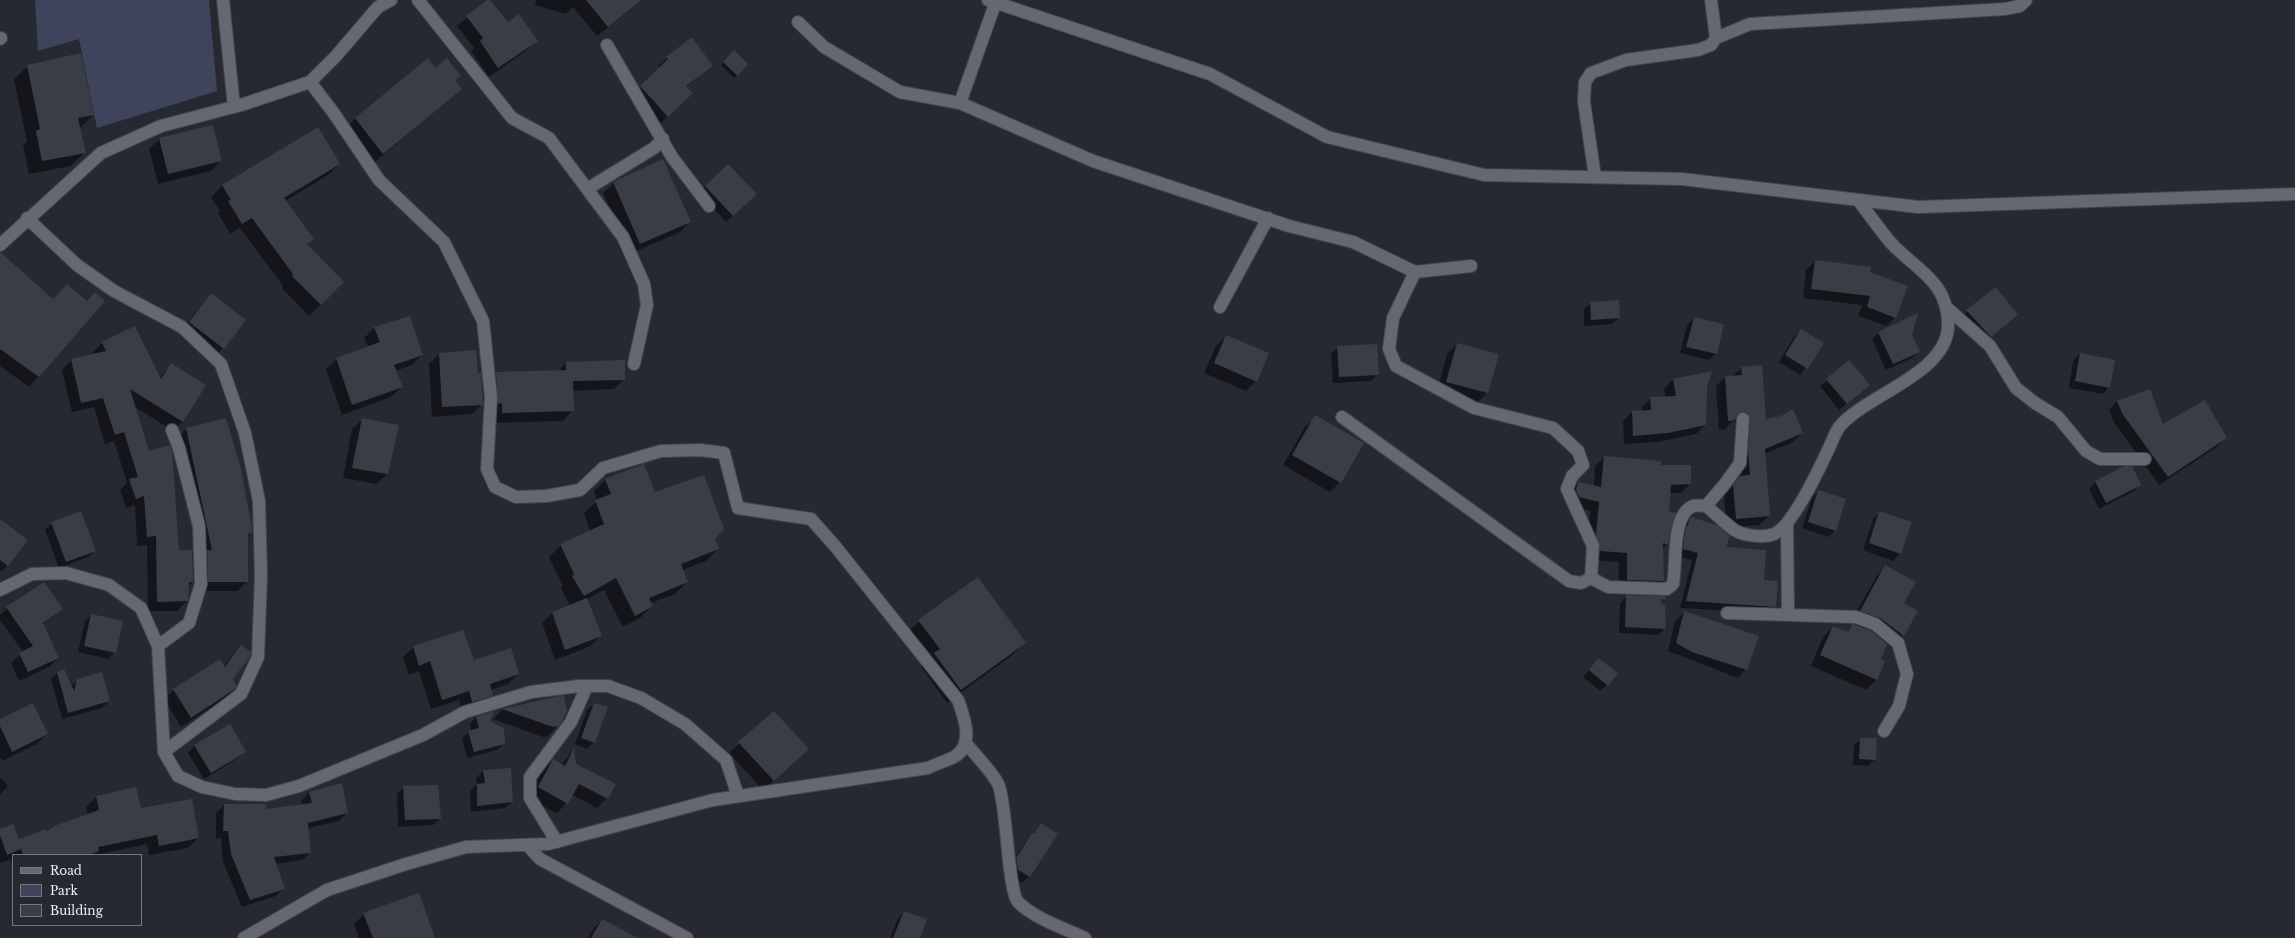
<!DOCTYPE html>
<html>
<head>
<meta charset="utf-8">
<style>
  body { margin:0 }
  #map { position:relative; width:2295px; height:938px; overflow:hidden; background:#272932; font-family:"Libre Baskerville",serif }
  canvas { display:block }
  .legend { position:absolute; left:12px; top:854px; width:130px; height:72px; box-sizing:border-box; background:#272932; border:1px solid #75777f; margin:0; padding:5px 7px; list-style:none; font-size:12px; color:#ebecf2 }
  .legend li { display:flex; align-items:center; gap:8px; height:20px }
  .legend b { width:20px; border:1px solid #75777f }
</style>
</head>
<body>
<div id="map">
<canvas width="2295" height="938"></canvas>
<ul class="legend">
<li><b style="height:5px;background:#656872"></b>Road</li>
<li><b style="height:11px;background:#3f445d"></b>Park</li>
<li><b style="height:11px;background:#3b3d46"></b>Building</li>
</ul>
</div>
<script>
const c = document.querySelector('canvas').getContext('2d');
c.lineJoin = 'round';
function paint(path, color) { c.fillStyle = color; c.fill(path, 'evenodd'); }
function strokePath(path, color, width, dash) { c.strokeStyle = color; c.lineWidth = width; c.lineCap = dash ? 'butt' : 'round'; c.setLineDash(dash || []); c.stroke(path); }
const green = new Path2D(`
  M35 0H209L217 91 97 128 79 39 38 51Z`);
const shadow = new Path2D(`
  M489 0 507 23 536 41 527 50 489 77 471 51 474 48 457 26Z
  M536 0H643L597 36 573 7 566 14 535 5Z
  M734 52 747 64 734 78 721 65Z
  M667 58 712 66 686 87 691 93 659 125 632 96 660 68 658 66Z
  M428 60 435 69 460 76 454 81 460 89 369 167 342 132 355 119Z
  M28 66 93 115 79 129 85 152 71 166 29 174 23 145 27 142 14 79Z
  M317 129 339 164 328 175 285 201 312 239 306 245 343 282 309 316 282 288 283 286 240 228 230 234 218 213 220 211 211 197 222 186Z
  M159 139 221 161 211 171 158 184 149 149Z
  M614 183 690 222 680 232 630 254 603 193Z
  M705 186 749 201 726 222 699 193Z
  M1815 261 1869 273 1895 318 1886 326 1858 316 1862 305 1803 298 1806 270Z
  M0 264 53 299 67 285 39 376 29 387 0 366Z
  M1996 288 2017 315 1984 343 1960 318Z
  M211 294 223 348 213 358 179 332Z
  M1591 303 1619 318 1612 324 1584 326V309Z
  M409 317 422 355 412 365 395 371 401 387 391 397 342 415 326 369 337 359 368 347 364 338 374 328Z
  M1694 318 1716 353 1709 360 1680 353 1687 325Z
  M1801 330 1823 344 1800 375 1779 362 1794 337Z
  M1878 333 1911 335 1918 352 1912 358 1886 370 1872 339Z
  M1226 336 1256 381 1246 391 1204 373 1216 346Z
  M102 343 159 378 171 365 183 421 173 431 135 407 178 551 192 582 188 587 187 601 177 611H148L147 545 137 546 135 505 126 508 120 490 127 483 114 441 105 444 94 407 72 412 62 370 71 360 94 355 93 352Z
  M1457 344 1487 393 1477 403 1437 392 1447 354Z
  M1338 347 1378 374 1371 381 1333 383 1331 354Z
  M439 354 477 374 482 404 472 414 432 417 429 364Z
  M2080 354 2109 387 2103 394 2069 388 2073 361Z
  M1849 362 1868 385 1839 410 1820 386Z
  M566 363 624 379 614 389 573 391V410L563 421 492 423 486 383 496 373 558 371Z
  M1742 367 1765 421 1773 422 1802 433 1793 442 1764 454 1769 516 1759 525 1726 528 1724 496 1740 477 1738 422 1733 421 1725 429 1719 430 1716 386 1725 377 1733 376Z
  M1673 379 1706 387 1705 425 1696 434 1658 442 1624 444 1623 421 1632 412 1642 411V407L1651 398H1666L1664 389Z
  M2117 401 2163 425 2226 438 2218 446 2159 485 2114 422 2109 410Z
  M1316 417 1340 482 1330 492 1283 465 1305 427Z
  M226 419 251 532 247 537V581L238 591H199L202 556 177 439 186 429Z
  M363 419 387 474 377 484 343 478 352 429Z
  M1604 457 1660 466 1690 484 1681 493H1669L1668 512 1670 527 1667 544 1662 550 1663 581 1654 590 1618 589 1619 562 1591 560 1588 545 1590 511 1570 505 1569 492 1578 483 1594 486 1595 466Z
  M605 480 655 494 714 538 718 549 706 561 683 570 687 582 675 594 651 603 652 606 640 618 623 627 604 590 587 599 601 635 591 646 555 660 542 623 552 613 570 606 561 588 563 586 549 557 561 545 590 531 584 513 597 501 594 491Z
  M2096 482 2140 484 2134 491 2099 509 2089 489Z
  M1818 491 1835 531 1828 537 1802 528 1812 498Z
  M1880 512 1911 523 1900 554 1893 561 1863 550 1873 519Z
  M1691 519 1763 581 1775 607 1768 613 1680 608 1692 560 1677 556 1684 525Z
  M52 523 95 551 88 557 59 568 45 530Z
  M0 528 8 565 1 572 0 571Z
  M1886 566 1903 604V635L1893 645 1868 627 1851 621 1876 577Z
  M1627 596 1664 599 1659 604 1665 629 1658 635 1619 633 1620 603Z
  M7 608 62 609 42 625 58 658 49 667 19 681 11 663 23 652 0 620V615Z
  M1684 612 1746 669 1738 678 1668 651 1675 621Z
  M92 615 115 652 108 659 78 652 85 621Z
  M919 621 1025 643 1011 656 947 703 921 667 926 662 906 634Z
  M1833 627 1879 659 1876 680 1866 690 1811 666 1823 637Z
  M241 646 231 679 234 689 224 699 181 727 164 699 174 690 223 667Z
  M414 647 473 661 518 674 508 684 491 690 492 695 482 706 462 712 459 700 431 709 419 671 409 675 403 657Z
  M1598 659 1607 685 1600 691 1583 677Z
  M58 673 71 686 78 680 109 701 102 708 62 719 51 679Z
  M564 697 558 725 548 736 543 737 493 719 502 710Z
  M594 704V742L587 749 575 744 587 710Z
  M774 712 798 759 763 790 729 753Z
  M476 717 488 722 504 743 497 750 467 758 462 738 471 731 470 724Z
  M0 720 47 734 37 744 2 761 0 757Z
  M230 726 245 752 238 758 204 779 188 753 194 746Z
  M1861 739 1875 759 1868 766 1853 765 1854 745Z
  M573 750 576 765 607 798 597 808 572 795 557 814 528 797 543 770 553 760 561 765Z
  M510 769 512 802 505 808 471 812 470 791 477 784 476 778 483 771Z
  M0 777 8 786 0 795Z
  M404 787 440 819 433 825 398 827 397 794Z
  M309 793 347 813 339 821 308 828 310 853 302 860 275 864 284 888 276 896 242 907 223 862 221 838H216V813L224 805H265V810L303 805 301 801Z
  M96 797 140 809 198 838 188 848 149 855 147 844 96 855H13V865L11 859 0 863V830L18 840 47 832 88 815 86 807Z
  M1042 825 1029 876 1022 883 1011 877 1010 865 1026 841Z
  M904 912 918 938H890L898 918Z
  M364 914 434 938H359L354 924Z
  M602 920 635 938H588L593 929Z`);
const building = new Path2D(`
  M487 0H490L508 22 519 14 538 41 498 68 480 41 483 38 466 16Z
  M586 0H642L608 27Z
  M692 37 713 66 686 86 693 93 668 117 640 86 668 59 666 57Z
  M734 50 748 64 738 76 723 62Z
  M81 53 94 115 78 118 86 153 42 161 36 131 40 129 27 65Z
  M428 58 435 68 447 58 461 76 455 80 462 89 383 154 355 118Z
  M213 125 222 161 168 174 159 138Z
  M318 127 340 164 284 198 314 239 307 244 344 282 321 305 292 276 293 274 252 218 242 224 228 201 231 200 222 185Z
  M663 159 691 222 640 244 613 182Z
  M728 164 757 194 733 216 705 186Z
  M0 252 53 299 67 284 87 301 95 292 105 301 39 377 0 349Z
  M1815 260 1871 267 1870 272 1908 286 1896 318 1867 307 1870 296 1811 289Z
  M1996 287 2018 315 1991 337 1966 310Z
  M211 293 246 320 224 349 189 322Z
  M1619 300 1620 318 1591 320 1590 302Z
  M1918 313 1912 335 1920 352 1893 364 1878 332Z
  M410 316 423 355 394 365 403 387 352 405 336 358 380 342 374 327Z
  M1694 317 1724 324 1717 354 1686 347Z
  M135 326 161 379 171 363 206 385 183 422 130 389 149 451 170 445 172 450 179 550H192L193 582H189L188 601 157 602 156 536 147 537 144 496 136 499 129 479 138 477 124 432 115 435 103 398 81 403 71 359 106 351 102 342Z
  M1801 329 1824 343 1808 369 1785 355Z
  M1226 335 1269 353 1257 382 1214 363Z
  M1457 343 1499 354 1488 393 1446 382Z
  M1377 344 1379 375 1339 377 1337 346Z
  M476 350 478 373H481L483 405 442 407 439 353Z
  M2080 353 2115 360 2110 388 2075 381Z
  M625 360V380L573 381 574 411 502 413V403L498 404 496 372 566 370V362Z
  M1849 360 1870 385 1847 404 1826 379Z
  M1762 365 1766 420 1779 415 1776 419 1793 409 1803 433 1765 449 1770 516 1736 519 1733 485 1740 476 1750 475 1748 450 1750 419 1747 413 1743 412 1737 415 1735 420 1728 421 1725 376 1742 375 1741 367Z
  M1712 371 1707 387 1706 425 1668 433 1633 436 1632 411 1651 410 1650 397 1676 396 1673 379Z
  M2150 389 2163 424 2205 400 2227 438 2168 477 2122 413 2117 401Z
  M1315 415 1364 443 1341 483 1292 455Z
  M226 418 241 469 252 528V532L248 534V582H208L207 550H212L186 428Z
  M362 418 399 425 388 474 352 468Z
  M1604 456 1661 461V465H1691V484L1671 485 1669 511 1676 513 1671 527 1668 545 1663 543 1664 581 1627 580V553L1600 551 1596 535 1599 502 1579 497 1576 490 1578 482 1601 487Z
  M644 464 655 492 704 475 724 529 715 539 719 549 681 564 688 582 649 598 653 606 635 616 616 578 584 596 572 576 574 574 560 544 604 524 595 500 611 494 605 479Z
  M2124 466H2132L2141 485 2106 503 2095 481Z
  M1818 490 1846 499 1836 531 1808 522Z
  M81 511 96 551 66 562 51 522Z
  M1879 511 1912 522 1901 554 1869 543Z
  M1691 517 1717 525 1730 536 1726 547 1766 550 1764 580 1778 581 1776 607 1686 601 1698 553 1683 549 1685 531Z
  M0 519 28 540 8 566 0 560Z
  M1885 565 1916 582 1904 603 1918 611 1904 636 1880 618 1860 611Z
  M978 577 1026 643 961 690 934 653 940 649 918 620Z
  M44 582 63 609 43 623 59 658 28 672 19 653 33 646 6 607Z
  M1626 595 1665 596V600L1662 599 1661 604 1665 605 1666 629 1625 627Z
  M587 598 602 636 565 650 552 612Z
  M1684 611 1759 636 1747 670 1692 652 1676 643Z
  M91 614 123 621 116 653 84 646Z
  M1853 624 1871 631 1887 644 1881 659 1885 661 1877 680 1820 655 1833 626 1848 632Z
  M463 630 474 660 511 648 519 674 490 684 493 696 472 702 469 691 442 700 430 661 419 666 413 646Z
  M241 645 251 652V655L233 679 237 686 235 689 191 718 173 689 220 659 225 667Z
  M1598 658 1618 673 1608 686 1589 670Z
  M64 669 74 691 77 679 102 672 110 701 68 713 57 672Z
  M564 695 567 712 559 726 553 727 502 709Z
  M33 703 48 734 12 752 0 726V719Z
  M594 703 608 707 595 743 581 738Z
  M494 711 490 721 504 728 505 744 474 752 468 731 479 728 476 717Z
  M774 711 809 749 774 781 738 742Z
  M230 724 246 752 211 773 194 745Z
  M1860 738H1877L1876 760 1859 759Z
  M574 748 576 764 616 784 608 799 579 784 568 804 538 787 553 759 565 766Z
  M511 768 513 802 477 806V784L485 783 483 770Z
  M342 783 348 813 308 823 311 853 274 857 285 889 250 900 231 854 228 831H223L224 804H266V809L312 803 309 792Z
  M438 785 441 819 405 820 403 786Z
  M136 787 141 808 192 799 199 838 159 846 157 835 98 847 99 851 89 855H23L21 849 7 855 0 835V829L13 824 19 839 46 829 47 831 54 826 99 810 96 796Z
  M1041 823 1058 834 1030 877 1018 870 1016 858 1032 833 1034 834Z
  M419 893 435 938H373L363 913Z
  M904 911 927 919 920 938H893Z
  M602 919 638 938H591Z`);
const street = new Path2D(`
  M223 0 234 107
  M418 0 512 118 549 138 623 237 644 284 647 305 634 364
  M988 0 1210 74 1327 137 1484 175 1682 179 1918 207 2295 194
  M798 22 824 47 900 92 960 103 1093 161 1289 226 1353 242 1415 272 1471 266
  M1716 38 1750 24 2005 9 2020 6 2026 0
  M0 39 1 38
  M607 45 672 157 709 206
  M960 103 995 4
  M1595 177 1584 102 1585 82 1591 73 1626 60 1698 50 1711 45 1716 38 1711 0
  M587 189 654 148 663 139
  M27 218 77 265 114 291 182 327 221 364 245 433 259 501 261 576 258 657 241 694 164 752
  M0 245 101 153 161 126 241 105 310 82 336 56 378 7 391 0
  M1220 307 1268 218
  M1946 307 1990 346 2016 388 2035 403 2058 417 2086 451 2100 459H2145
  M1342 417 1569 581 1581 583 1591 578 1593 546 1567 489 1572 476 1583 465 1578 451 1553 428 1474 408 1396 366 1389 349 1393 318 1415 272
  M1706 506 1724 485 1740 463 1743 419
  M1787 524 1788 615
  M1591 578 1608 587 1667 589 1673 584C1677 563 1671 515 1693 506 1697 505 1702 506 1706 506 1714 512 1729 527 1736 531 1746 536 1764 538 1774 534 1793 526 1820 467 1829 448 1832 442 1835 432 1840 426 1866 395 1946 374 1948 327 1949 281 1917 271 1891 243 1879 229 1869 214 1858 200
  M0 590 32 574 66 573 109 585 141 608 158 646 164 752 178 776 202 787 235 794 266 795 299 786 423 735 465 712 531 692 579 686H608L641 698 685 724 726 760 738 796
  M1727 613 1856 617 1875 624 1898 643 1907 674 1899 706 1884 731
  M158 646 189 623 201 584 199 526 179 448 172 430
  M965 742C974 754 994 773 999 786 1007 809 1008 891 1018 902 1035 919 1064 928 1085 938
  M557 842 530 798V777L571 722 587 686
  M527 845 540 859 687 938
  M244 938 327 890 406 864 466 847 548 844 713 800 928 768C936 764 946 761 954 757 975 745 964 717 958 700L835 546 811 519 738 508 724 453 700 450 661 451 603 468 580 490 546 496 516 497 495 487 487 469 491 397 483 321 444 242 379 180 333 112 310 82`);
paint(green, '#3f445d');
paint(shadow, '#0007');
paint(building, '#3b3d46');
strokePath(street, '#45464e', 14);
strokePath(street, '#656872', 12);
</script>
</body>
</html>
